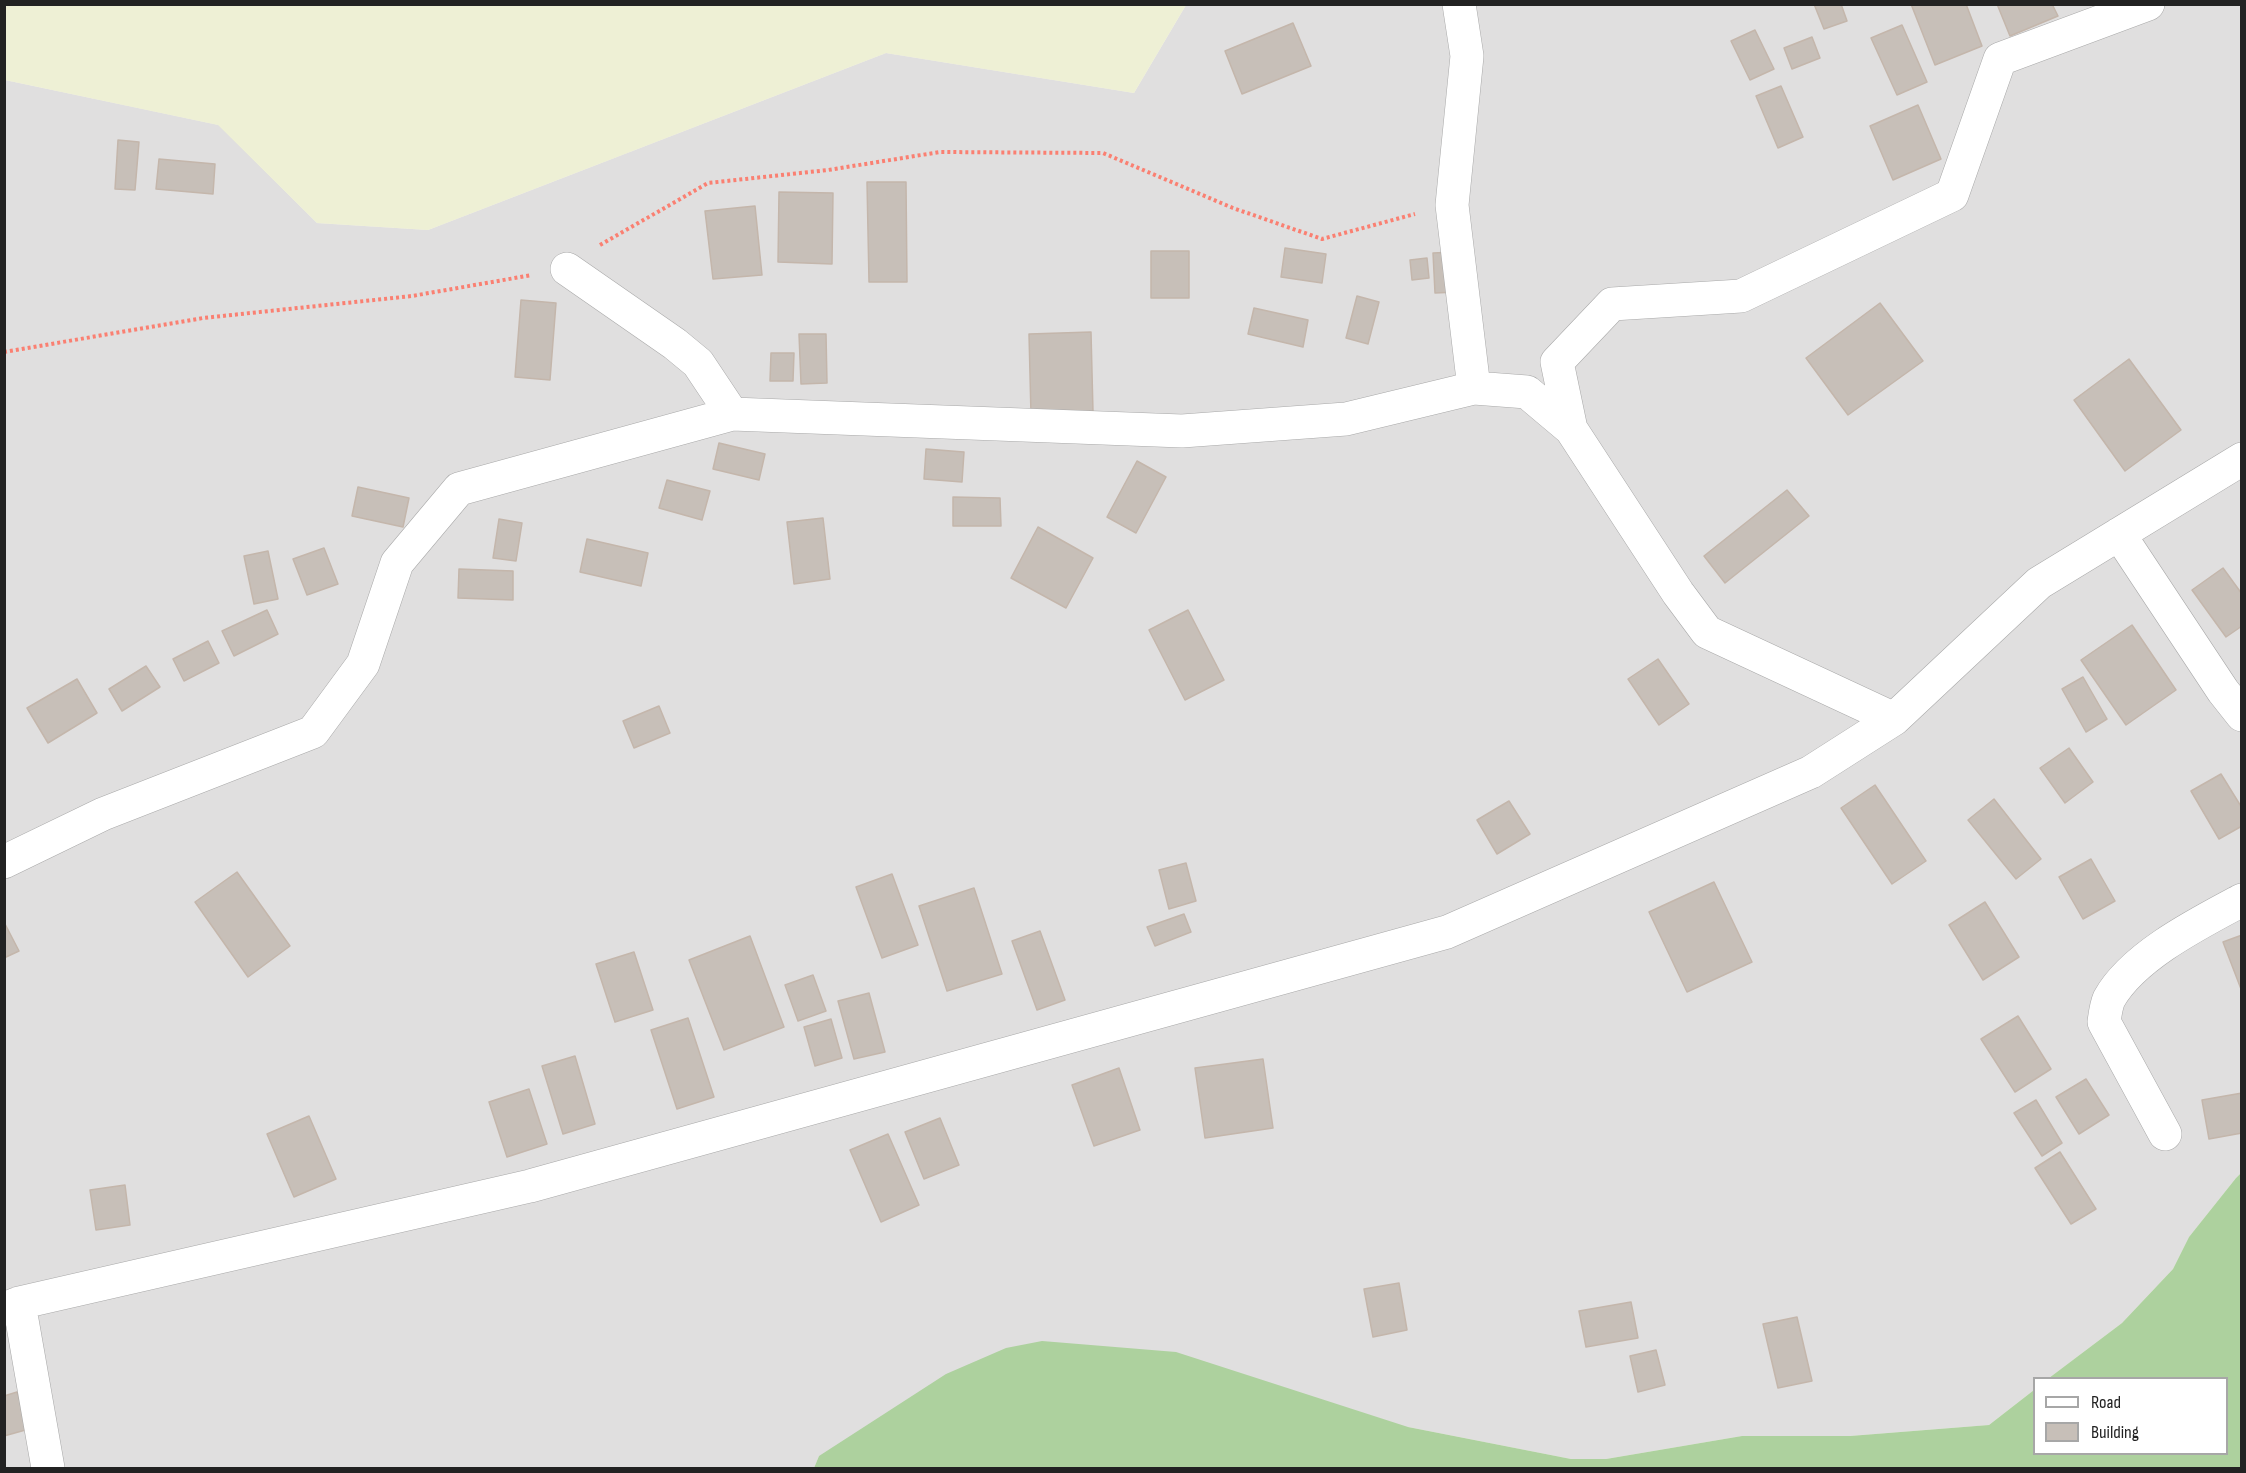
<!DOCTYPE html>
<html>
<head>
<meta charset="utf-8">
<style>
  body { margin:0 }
  #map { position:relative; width:2246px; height:1473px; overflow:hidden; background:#f2efe9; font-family:"Sofia Sans Condensed",sans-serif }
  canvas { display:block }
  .frame { position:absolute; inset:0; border:6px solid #222; pointer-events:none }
  .legend { position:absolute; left:2033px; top:1377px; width:195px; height:78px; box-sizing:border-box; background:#fff; border:2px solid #a7a7a7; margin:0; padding:8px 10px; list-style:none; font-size:18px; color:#222 }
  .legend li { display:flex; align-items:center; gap:12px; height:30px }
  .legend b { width:30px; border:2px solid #a7a7a7 }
</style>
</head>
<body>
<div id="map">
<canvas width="2246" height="1473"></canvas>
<div class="frame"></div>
<ul class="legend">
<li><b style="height:8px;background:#fff"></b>Road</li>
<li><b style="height:16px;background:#c7bfb8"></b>Building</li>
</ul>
</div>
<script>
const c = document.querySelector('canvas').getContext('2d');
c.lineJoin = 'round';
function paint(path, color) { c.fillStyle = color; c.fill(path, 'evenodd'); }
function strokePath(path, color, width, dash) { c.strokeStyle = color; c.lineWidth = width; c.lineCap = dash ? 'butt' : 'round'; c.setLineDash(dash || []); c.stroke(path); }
const residential = new Path2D(`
  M1186 5H2241V1173L2236 1178 2189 1237 2173 1269 2122 1323 2049 1378H2034V1390L1989 1425 1850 1436H1742L1606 1459H1571L1408 1427 819 1456 814 1468H5V80L219 125 317 223 428 230 886 53 1134 93Z`);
const farmland = new Path2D(`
  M5 4H1186V5L1134 93 886 53 428 230 317 223 218 125 5 80Z`);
const forest = new Path2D(`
  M2241 1173V1468H814L819 1456 946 1374 1006 1348 1042 1341 1176 1352 1408 1427 1571 1459H1606L1742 1436H1850L1989 1425 2034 1390V1454H2226V1378H2049L2122 1323 2173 1269 2189 1237 2236 1178Z`);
const building = new Path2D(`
  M1814 4H1841L1847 21 1824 29Z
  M1911 4H1966L1982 46 1935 65Z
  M1997 4H2052L2058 16 2010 36Z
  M1293 23 1311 66 1242 94 1225 51Z
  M1902 25 1927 82 1897 95 1871 38Z
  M1755 30 1774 69 1750 80 1731 41Z
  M1812 37 1820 58 1792 69 1784 48Z
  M1781 86 1803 137 1778 148 1756 96Z
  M1918 105 1941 159 1893 180 1870 126Z
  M118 140 139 142 135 190 115 189Z
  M159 159 215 164 213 194 156 189Z
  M867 182H906L907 282H869Z
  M779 192 833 193 832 264 778 262Z
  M755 206 762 275 713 279 705 211Z
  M1285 248 1326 254 1322 283 1281 277Z
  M1151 251H1189V298H1151Z
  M1454 252 1457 292 1435 293 1433 253Z
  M1427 258 1429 278 1412 280 1410 260Z
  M1357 296 1379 302 1368 344 1346 338Z
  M521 300 556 303 550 380 515 377Z
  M1880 303 1923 361 1848 415 1806 358Z
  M1254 308 1308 320 1303 347 1248 334Z
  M1091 332 1093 412 1031 415 1029 334Z
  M799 334H826L827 383 801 384Z
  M771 353H794L793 381H770Z
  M2129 359 2181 430 2125 471 2074 400Z
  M719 443 765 454 759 480 713 469Z
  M926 449 964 452 962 482 924 479Z
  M1137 461 1166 477 1136 533 1107 517Z
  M667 480 710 491 702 520 659 508Z
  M358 487 409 498 403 527 352 516Z
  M1787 490 1809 516 1725 583 1704 556Z
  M953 497 1000 498 1001 526H953Z
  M823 518 830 579 794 584 787 522Z
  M499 519 522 523 516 561 493 558Z
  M1038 527 1093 558 1066 608 1011 578Z
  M587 539 648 553 641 586 580 572Z
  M324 548 338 584 307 595 293 559Z
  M268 551 278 599 254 604 244 556Z
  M2223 568 2242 594V626L2226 637 2192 590Z
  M459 569 513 571V600L458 598Z
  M267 610 278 634 234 656 222 631Z
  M1188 610 1224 680 1185 700 1149 630Z
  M2132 625 2176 690 2126 725 2081 660Z
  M208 641 219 663 184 681 173 659Z
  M1658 659 1689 704 1659 725 1628 679Z
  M146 666 160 687 122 711 109 689Z
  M2083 677 2107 719 2086 732 2062 689Z
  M77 679 97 713 48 743 27 708Z
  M659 706 670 733 634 748 623 721Z
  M2069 748 2093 782 2065 803 2040 768Z
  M2221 774 2242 808V826L2219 839 2191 791Z
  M1875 785 1926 861 1892 884 1841 808Z
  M1994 799 2041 859 2016 879 1968 820Z
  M1509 801 1530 834 1497 854 1477 820Z
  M2091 859 2115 901 2083 919 2059 877Z
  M1186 863 1196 901 1169 909 1159 870Z
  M237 872 290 946 248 977 195 902Z
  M892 874 918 945 882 958 856 887Z
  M1714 882 1752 962 1687 992 1649 912Z
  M974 888 1002 974 947 991 919 906Z
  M1985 902 2019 957 1983 980 1949 925Z
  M1184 914 1191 932 1155 946 1147 927Z
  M4 922 19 951 4 958Z
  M1040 931 1065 1000 1037 1010 1012 941Z
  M2242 935V988L2241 989 2223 942Z
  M750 936 784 1027 724 1050 689 960Z
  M634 952 653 1010 615 1022 596 964Z
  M813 975 826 1011 798 1021 785 985Z
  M869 993 885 1052 854 1059 838 1001Z
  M2018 1016 2051 1069 2015 1092 1981 1039Z
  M688 1018 714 1097 677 1109 651 1030Z
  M831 1019 842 1058 815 1066 804 1027Z
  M575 1056 595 1124 563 1134 542 1066Z
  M1263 1059 1273 1128 1205 1138 1195 1068Z
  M1119 1068 1140 1130 1094 1146 1072 1085Z
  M2086 1079 2109 1115 2079 1134 2056 1097Z
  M529 1089 547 1144 507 1157 489 1102Z
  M2242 1093V1133L2209 1139 2202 1100Z
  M2036 1100 2062 1143 2042 1156 2014 1113Z
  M309 1116 336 1179 294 1197 267 1134Z
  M940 1118 959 1165 924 1179 905 1132Z
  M888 1134 919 1205 881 1222 850 1150Z
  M2060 1152 2096 1209 2071 1224 2035 1168Z
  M125 1185 130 1225 96 1230 90 1190Z
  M1399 1283 1407 1330 1373 1337 1364 1289Z
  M1631 1302 1638 1338 1586 1347 1579 1311Z
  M1797 1317 1812 1381 1778 1388 1763 1324Z
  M1656 1350 1665 1385 1638 1392 1630 1356Z
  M17 1392 29 1429 4 1436V1396Z`);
const path = new Path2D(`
  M600 245 708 183 828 170 940 152 1103 153 1233 208 1322 239 1415 214
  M4 352 203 318 412 296 532 275`);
const minor = new Path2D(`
  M1459 4 1467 56 1452 205 1474 388
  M567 269 675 344 698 363 732 414
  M1571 429 1557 362 1612 304 1741 296 1952 195 2000 59 2148 4
  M2119 534 2223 691 2242 715
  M4 862 103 814 313 732 363 664 397 563 459 489 732 414 1182 431 1346 419 1474 388 1527 392 1571 429 1678 593 1707 632 1894 719
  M2165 1134 2104 1022C2105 1015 2106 1006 2109 999 2133 956 2199 923 2242 900
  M19 1303 48 1468
  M4 1309 19 1303 530 1186 1447 932 1811 772 1894 719 2039 583 2242 459`);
paint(residential, '#e0dfdf');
paint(farmland, '#eef0d5');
paint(forest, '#add19e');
paint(building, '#c7bfb8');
strokePath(building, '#c4b6ab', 1.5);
strokePath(minor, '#a9a9a9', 34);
strokePath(path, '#fa8072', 4, [3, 3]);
strokePath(minor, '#fff', 33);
</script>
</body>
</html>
